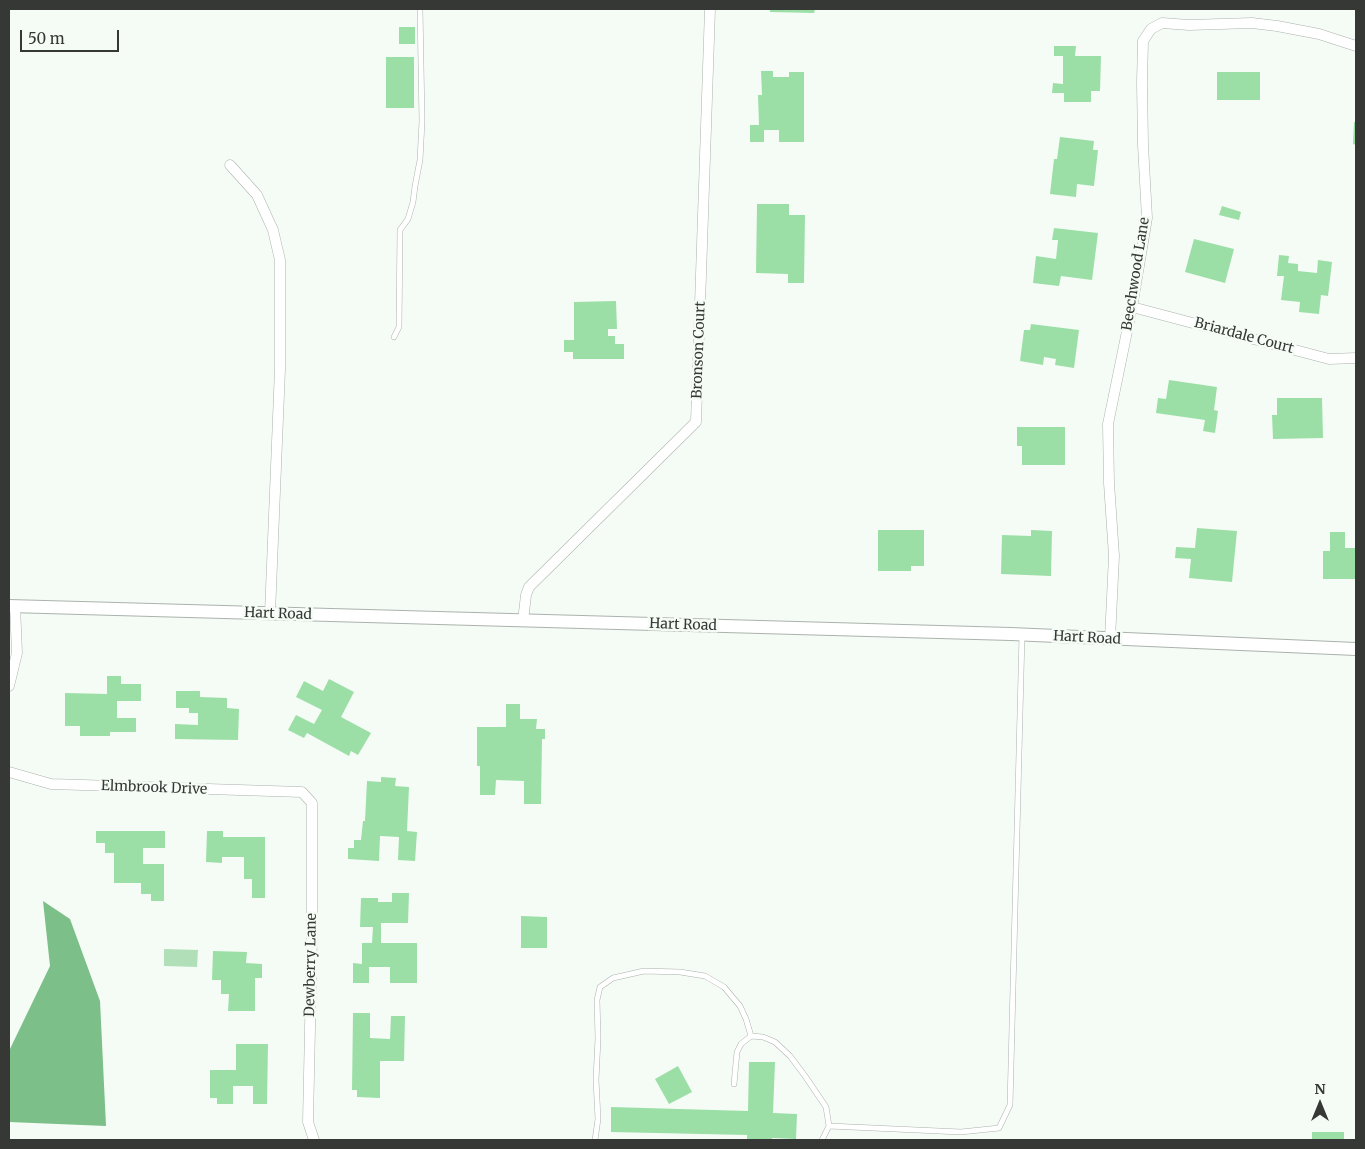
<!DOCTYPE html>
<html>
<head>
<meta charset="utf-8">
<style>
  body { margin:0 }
  #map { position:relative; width:1365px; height:1149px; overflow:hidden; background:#f5fcf6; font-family:Merriweather,serif }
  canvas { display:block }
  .frame { position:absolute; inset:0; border:10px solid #353835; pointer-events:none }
  .north { position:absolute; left:1295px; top:1079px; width:50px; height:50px; -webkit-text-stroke:4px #f5fcf6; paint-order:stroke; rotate:0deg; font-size:14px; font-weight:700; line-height:20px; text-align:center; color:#353835 }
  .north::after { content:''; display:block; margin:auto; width:18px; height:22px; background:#353835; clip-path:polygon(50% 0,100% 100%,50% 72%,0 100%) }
  .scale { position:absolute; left:20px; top:30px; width:99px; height:22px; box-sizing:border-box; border:2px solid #353835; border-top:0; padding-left:6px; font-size:15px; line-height:18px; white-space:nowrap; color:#353835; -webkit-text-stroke:4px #f5fcf6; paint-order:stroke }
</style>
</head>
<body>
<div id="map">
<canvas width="1365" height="1149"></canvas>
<div class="frame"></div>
<div class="north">N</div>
<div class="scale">50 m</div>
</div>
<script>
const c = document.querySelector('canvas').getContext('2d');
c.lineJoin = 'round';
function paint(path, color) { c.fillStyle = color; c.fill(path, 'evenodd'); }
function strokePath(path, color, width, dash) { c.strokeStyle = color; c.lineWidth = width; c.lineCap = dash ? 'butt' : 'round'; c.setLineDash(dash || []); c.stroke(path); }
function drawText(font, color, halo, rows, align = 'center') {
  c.font = font + ' Merriweather,serif'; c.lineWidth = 5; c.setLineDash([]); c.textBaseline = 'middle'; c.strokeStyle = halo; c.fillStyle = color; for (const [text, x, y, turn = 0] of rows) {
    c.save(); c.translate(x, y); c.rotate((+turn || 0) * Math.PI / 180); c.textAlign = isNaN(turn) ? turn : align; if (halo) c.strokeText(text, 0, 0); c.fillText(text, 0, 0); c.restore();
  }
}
const green = new Path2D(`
  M164 949 198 950 197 967 164 966Z`);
const water = new Path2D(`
  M43 901 70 919 100 1001 106 1126 9 1122V1051L50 966Z`);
const building = new Path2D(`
  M770 9H815L814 13 770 12Z
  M399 27H415V44H399Z
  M1054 46H1076L1075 56H1101L1100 91H1091V102H1064V93H1052L1053 83 1063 84V56H1054Z
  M386 57H414V108H386Z
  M761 71H773V77H789V72H804V142H779V130H764V142H750V125H759L758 95H762Z
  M1217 72H1260V100H1217Z
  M1354 122H1356V145L1353 144Z
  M1060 137 1094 141 1093 150H1098L1094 186 1077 184 1076 197 1050 194 1054 159H1057Z
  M757 204H789V215H805L804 283H788V274L756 273Z
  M1222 206 1241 212 1239 220 1219 215Z
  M1054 228 1098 233 1092 280 1061 276 1059 286 1033 283 1036 256 1056 259 1058 240H1052Z
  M1194 239 1234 249 1225 283 1185 272Z
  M1279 255 1289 256 1288 263 1298 264V271L1317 273 1318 260 1332 262 1328 296 1321 295 1319 314 1299 312 1300 302 1281 300 1284 276H1277Z
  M616 301 617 329H608V336H615V344H624V359H573V352H564V340H574V302Z
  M1031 324 1079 330 1074 368 1055 365 1056 359 1044 357 1043 365 1020 361 1024 330H1030Z
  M1169 380 1217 387 1214 410 1218 411 1215 433 1203 431 1205 420 1156 413 1158 398 1166 399Z
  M1277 398H1322L1323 438 1273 439 1272 415H1277Z
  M1017 427H1065V465H1022V446H1017Z
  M1197 528 1237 531 1232 582 1189 578 1191 559 1175 558 1176 547 1195 548Z
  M878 530H924V566H911V571H878Z
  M1031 530 1052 531 1051 576 1001 574 1002 535 1031 536Z
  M1330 532H1345V548H1356V579H1323V551H1330Z
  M107 676H121V684H141V701H117V718H136V732H110V736H80V726H65V693L107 694Z
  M329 679 354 692 341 717 371 733 358 755 351 751 349 756 307 733 304 738 288 730 296 715 314 724 322 710 296 697 304 681 323 691Z
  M176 691H200V697L227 698V708L239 709 238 740 175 739V724L198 725V713H189V708H176Z
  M506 704H520V719H537L536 729H545V739H542L541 804H524V781L496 780 495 795H480V766H477V727H506Z
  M381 777 396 778 395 786 409 787 407 831 417 832 415 861 398 860 399 837 380 836 379 861 348 859V848H354V840H361L363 821H365L367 781 381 782Z
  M96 831H165V848H143V864H164V901H151V894H141V883H114V853H105V843H96Z
  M207 831H223V837H265V898H252V879H244V857H222V863L206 862Z
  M392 893H409L408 923H381V943H417V983H390V967H369V983H353V963L362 964V943H372L373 927H360L361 898H378V902H392Z
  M521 916 547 917V948H521Z
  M213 951 247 952 246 963 262 964V978H255V1011H228L229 994H221V980H212Z
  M353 1013H370V1038L390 1039 391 1016H405L404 1061H380V1098L357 1097V1090H352Z
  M236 1044H268L267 1104H253V1086H233V1104H217V1098H210V1070H236Z
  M749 1062H775L773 1113 797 1114 796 1139 772 1138V1140H747V1135L611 1132V1107L748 1111Z
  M678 1066 692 1092 669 1104 655 1079Z
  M1312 1132H1344V1140H1312Z`);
const service = new Path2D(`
  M394 337 399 327 400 230 408 219 413 202 415 186 420 160 422 121 420 9
  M734 1084 737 1052 741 1044 751 1036 763 1037 775 1042 790 1056 805 1076 826 1107 829 1126 822 1140
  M829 1126 961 1132 999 1128 1010 1105 1022 635
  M595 1140 598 1119 596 1080 598 1038 597 1000 600 987 613 978 644 971 680 972 705 976 724 987 740 1006 746 1019 751 1036`);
const minor = new Path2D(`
  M230 165 257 195 273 230 280 260V369L270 613
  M1132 307 1329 359 1356 358
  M523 621 526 595 529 587 696 422 710 9
  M1110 639 1114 556 1109 483 1108 424 1132 307 1147 218 1143 145 1142 83 1143 41 1151 29 1162 23 1189 25 1252 23 1277 26 1319 34 1356 46
  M9 686 17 653 15 606
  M9 772 51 784 302 792 312 803V934L308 1122 314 1140`);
const tertiary = new Path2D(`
  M9 606 1011 634 1356 649`);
const streetNames = [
  ["Beechwood Lane",1136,274,-81],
  ["Briardale Court",1244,336,15],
  ["Bronson Court",699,350,-88],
  ["Hart Road",278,614,2],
  ["Hart Road",683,625,2],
  ["Hart Road",1087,638,3],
  ["Elmbrook Drive",154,788,2],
  ["Dewberry Lane",311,965,-89]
];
paint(green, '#b1dfb8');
paint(water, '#7cbf88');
paint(building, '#9bdfa6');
strokePath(service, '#abb2ac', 6);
strokePath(minor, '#abb2ac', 11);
strokePath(tertiary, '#abb2ac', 14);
strokePath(service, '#fff', 5);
strokePath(minor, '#fff', 10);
strokePath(tertiary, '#fff', 12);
drawText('14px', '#353835', '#f5fcf6', streetNames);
</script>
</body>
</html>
